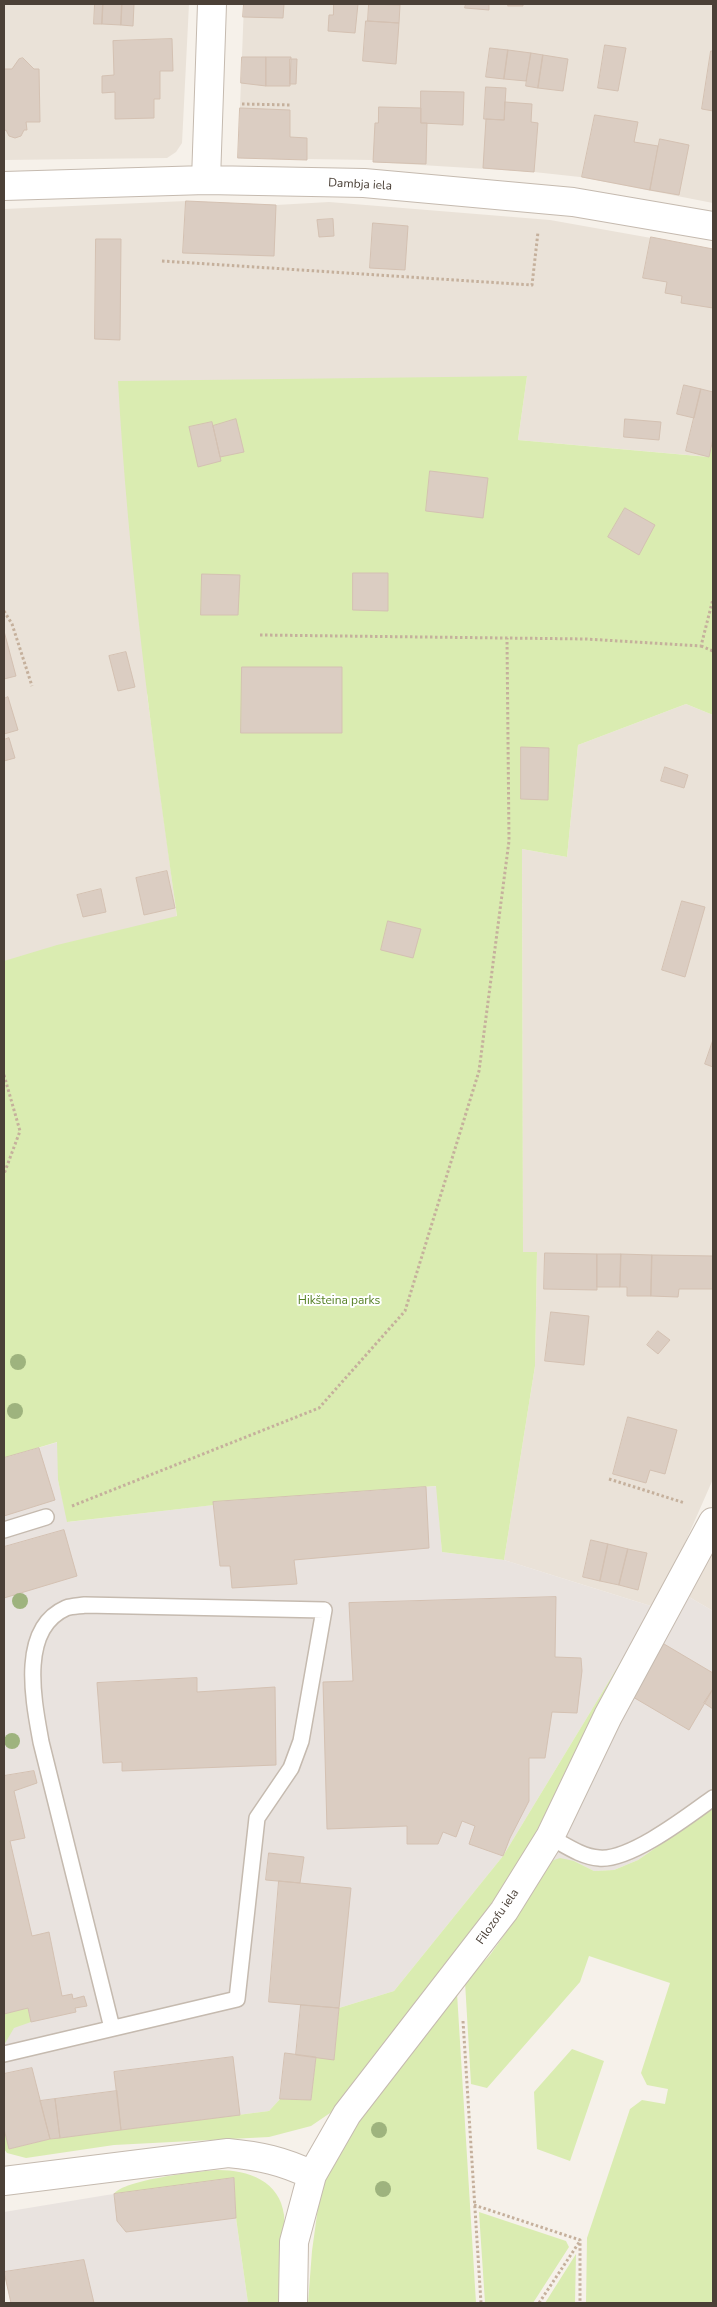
<!DOCTYPE html>
<html>
<head>
<meta charset="utf-8">
<style>
  body { margin:0 }
  #map { position:relative; width:717px; height:2307px; overflow:hidden; background:#f6f1ea; font-family:"Nunito Sans",sans-serif }
  canvas { display:block }
  .frame { position:absolute; inset:0; border:5px solid #4b4037; pointer-events:none }
</style>
</head>
<body>
<div id="map">
<canvas width="717" height="2307"></canvas>
<div class="frame"></div>
</div>
<script>
const c = document.querySelector('canvas').getContext('2d');
c.lineJoin = 'round';
function paint(path, color) { c.fillStyle = color; c.fill(path, 'evenodd'); }
function strokePath(path, color, width, dash) { c.strokeStyle = color; c.lineWidth = width; c.lineCap = dash ? 'butt' : 'round'; c.setLineDash(dash || []); c.stroke(path); }
function drawText(font, color, halo, rows, align = 'center') {
  c.font = font + ' "Nunito Sans",sans-serif'; c.lineWidth = 4; c.setLineDash([]); c.textBaseline = 'middle'; c.strokeStyle = halo; c.fillStyle = color; for (const [text, x, y, turn = 0] of rows) {
    c.save(); c.translate(x, y); c.rotate((+turn || 0) * Math.PI / 180); c.textAlign = isNaN(turn) ? turn : align; if (halo) c.strokeText(text, 0, 0); c.fillText(text, 0, 0); c.restore();
  }
}
const residential = new Path2D(`
  M4 4H189L182 143 176 152 167 158 4 160Z
  M244 4H713V203L580 177 534 172 373 162V160L238 158Z
  M186 201 276 205 329 202 550 220 713 249V442L710 457 518 440 527 376 147 694 177 917 4 1458V209Z
  M686 704 713 715V1479L667 1584 654 1607 504 1560 535 1366 537 1252H523L522 849 567 857 578 745Z
  M713 1549V1611L689 1597Z`);
const industrial = new Path2D(`
  M58 1442V1480L68 1522 213 1505V1502L437 1486 442 1552 504 1560 654 1607 503 1856 394 1991 339 2008 334 2060 316 2058 311 2100 280 2099 269 2111 50 2139 9 2149 4 2129V1458Z
  M689 1597 713 1611V1808L638 1860 614 1870 594 1871 574 1861 548 1862 633 1697Z
  M234 2178 236 2218 248 2303H11L4 2274V2212L107 2195Z`);
const green = new Path2D(`
  M527 376 518 440 709 457 713 442V715L686 704 578 745 567 857 522 849 523 1252H537L535 1366 504 1560 442 1552 436 1486 214 1502V1505L67 1522 58 1480 57 1442 4 1458V961L57 945 177 916C152 739 128 560 118 381Z
  M654 1607 587 1732 528 1849 504 1889 336 2109 311 2126 269 2137 114 2145 26 2158 7 2153 4 2149V2129L9 2149 50 2139 269 2111 280 2099 311 2100 316 2057 334 2059 339 2008 394 1991 503 1856Z
  M713 1808V2303H586L587 2238 630 2109 642 2100 665 2104 668 2089 647 2085 641 2073 670 1983 589 1956 580 1982 487 2088 471 2084 465 1982 490 1955 514 1921 548 1862 560 1858 574 1861 594 1871 614 1870 638 1860Z
  M457 1993 476 2303H308L312 2251 319 2200 329 2168 361 2118Z
  M28 2008 31 2022 14 2028 4 2045V2014Z
  M572 2049 604 2061 570 2161 537 2149 534 2092Z
  M218 2170C248 2170 280 2181 284 2215 285 2224 283 2236 282 2246 281 2265 280 2284 279 2303H248L236 2218 234 2178 114 2194C123 2180 199 2171 218 2170Z
  M479 2212 566 2241 569 2247 533 2303H485Z
  M576 2254 575 2303H545Z`);
const building = new Path2D(`
  M95 4H103L102 24H94Z
  M103 4H122L121 25 102 24Z
  M122 4H134L133 26 121 25Z
  M244 4H284L283 18 243 17Z
  M334 4H358L355 33 328 31 329 15H333Z
  M369 4 400 5 399 23 368 21Z
  M466 4H489V10L465 8Z
  M509 4H523V6H508Z
  M366 21 399 23 396 64 363 61Z
  M172 39 173 71H160V99H154V118L115 119V92L102 93V76L114 75 113 41Z
  M605 45 626 48 618 91 598 88Z
  M490 48 508 50 504 79 486 77Z
  M508 50 531 53 526 81 504 79Z
  M711 51H713V111L702 109Z
  M531 53 543 55 538 88 526 86Z
  M543 55 568 59 563 91 538 88Z
  M242 57H266V86L241 83Z
  M266 57H291L290 86H266Z
  M23 58 34 69H39L40 122H26L27 130H24L21 136 15 138 9 136 6 130 4 131V69H12L19 59Z
  M290 59H297L296 84H290Z
  M486 87 506 88 504 120 484 119Z
  M421 91 464 92 463 125 421 123Z
  M505 102 532 104 531 122 538 123 534 172 483 168 486 119 504 120Z
  M379 107 421 108V123H427L426 164 373 162 375 123H378Z
  M240 108 290 110V137L307 138V160L238 158Z
  M595 115 638 122 634 142 658 146 650 190 582 177Z
  M660 139 689 145 679 195 650 190Z
  M186 201 276 205 274 256 183 253Z
  M333 219 334 236 319 237 317 220Z
  M373 223 408 226 405 270 370 268Z
  M651 237 713 249V308L681 303 682 296 665 293 667 282 643 278Z
  M96 239H121L120 340 95 339Z
  M684 385 701 389 694 418 677 414Z
  M701 389 713 392V439L709 457 686 451Z
  M236 419 244 452 220 457 213 426Z
  M625 419 661 422 659 440 624 437Z
  M212 422 221 461 198 467 189 427Z
  M430 471 488 478 483 518 426 511Z
  M625 508 655 525 639 555 608 537Z
  M353 573H388V611L353 610Z
  M202 574 240 575 238 615H201Z
  M4 631 16 676 4 679Z
  M126 652 135 687 118 691 109 656Z
  M242 667H342V733H241Z
  M8 697 18 730 4 734V699Z
  M9 738 15 758 4 761V740Z
  M521 747 549 748 548 800 521 799Z
  M665 767 688 775 684 788 661 781Z
  M167 871 175 908 144 915 136 878Z
  M101 889 106 912 83 917 77 895Z
  M682 901 705 907 685 977 662 970Z
  M388 921 421 929 413 958 381 950Z
  M713 1040V1067L705 1064Z
  M545 1253 597 1254V1290L544 1289Z
  M597 1254H621L620 1287H597Z
  M621 1254 652 1255 651 1296H627V1287H620Z
  M652 1255 713 1256V1289H679L678 1297 651 1296Z
  M551 1312 589 1316 584 1365 545 1361Z
  M658 1331 670 1340 658 1354 647 1345Z
  M628 1417 677 1430 665 1474 650 1470 646 1483 613 1474Z
  M39 1448 55 1500 4 1516V1458Z
  M426 1487 429 1548 294 1560 297 1584 232 1588 230 1566H220L213 1502Z
  M64 1530 77 1576 4 1598V1547Z
  M591 1540 608 1544 600 1581 583 1577Z
  M608 1544 628 1549 619 1585 600 1581Z
  M628 1549 647 1553 638 1590 619 1585Z
  M556 1597 555 1657 581 1658 582 1671 577 1713 552 1712 545 1758H529V1801L510 1838 503 1856 469 1844 475 1826 462 1821 456 1837 443 1832 438 1844H407V1826L327 1829 323 1682 353 1681 349 1603Z
  M664 1644 713 1673V1689L689 1730 633 1697Z
  M197 1678V1692L275 1687 276 1765 122 1771V1762L103 1763 97 1683Z
  M713 1689V1709L704 1703Z
  M34 1771 37 1783 14 1791 25 1838 10 1841 32 1936 49 1932 62 1996 72 1994 73 1999 84 1996 87 2006 75 2008 76 2012 31 2022 28 2008 4 2014V1776Z
  M269 1853 304 1857 300 1883 266 1880Z
  M279 1881 351 1888 339 2008 269 2002Z
  M301 2005 339 2008 334 2060 296 2055Z
  M285 2053 316 2057 311 2100 280 2099Z
  M233 2057 240 2115 121 2130 114 2072Z
  M32 2068 50 2139 9 2149 4 2129V2074Z
  M117 2091 121 2130 60 2138 55 2099Z
  M55 2099 60 2138 50 2139 40 2101Z
  M234 2178 236 2218 126 2232 117 2221 114 2194Z
  M84 2260 94 2303H11L4 2272Z`);
const path = new Path2D(`
  M242 104 291 105
  M162 261 532 285 538 232
  M4 611 12 624 32 686
  M260 635 586 639 701 646 713 599
  M701 646 713 651
  M4 1075 20 1131 4 1174
  M609 1479 685 1503
  M72 1506 319 1408 405 1311 479 1071 509 841 507 638
  M463 2021 481 2303
  M474 2205 580 2240V2303
  M539 2303 580 2241`);
const service = new Path2D(`
  M4 1530 46 1517
  M550 1837C565 1845 582 1857 599 1858 630 1861 688 1816 713 1798
  M4 2054 237 1999 257 1818 291 1768 301 1741 324 1610 85 1605C79 1606 72 1606 66 1608 18 1629 34 1703 41 1742L112 2028`);
const minor = new Path2D(`
  M206 180 212 4
  M4 186 206 180 364 183 573 202 713 226
  M4 2181 228 2153C260 2156 283 2161 312 2175
  M293 2303 294 2242 312 2175 347 2114 504 1911 550 1837 608 1716 713 1522`);
const trees = [
  [18,1362],
  [15,1411],
  [20,1601],
  [12,1741],
  [379,2130],
  [383,2189]
];
const streetNames = [
  ["Dambja iela",360,185,3],
  ["Filozofu iela",498,1917,-55]
];
const parkNames = [
  ["Hikšteina parks",339,1301]
];
paint(residential, '#eae2d8');
paint(industrial, '#e9e3df');
paint(green, '#daecb1');
paint(building, '#dbcdc2');
strokePath(building, '#d4c1b2', 1);
strokePath(service, '#c5baaf', 18);
strokePath(minor, '#c5baaf', 30);
strokePath(path, '#c5b09c', 3, [2.5, 2.5]);
strokePath(service, '#fff', 15);
strokePath(minor, '#fff', 28);
c.fillStyle = '#9eb37e';
for (const [x, y] of trees) { c.beginPath(); c.arc(x, y, 8, 0, 2 * Math.PI); c.fill(); }
drawText('12px', '#4b4037', '#fff', streetNames);
drawText('12px', '#568126', '#fff', parkNames);
</script>
</body>
</html>
